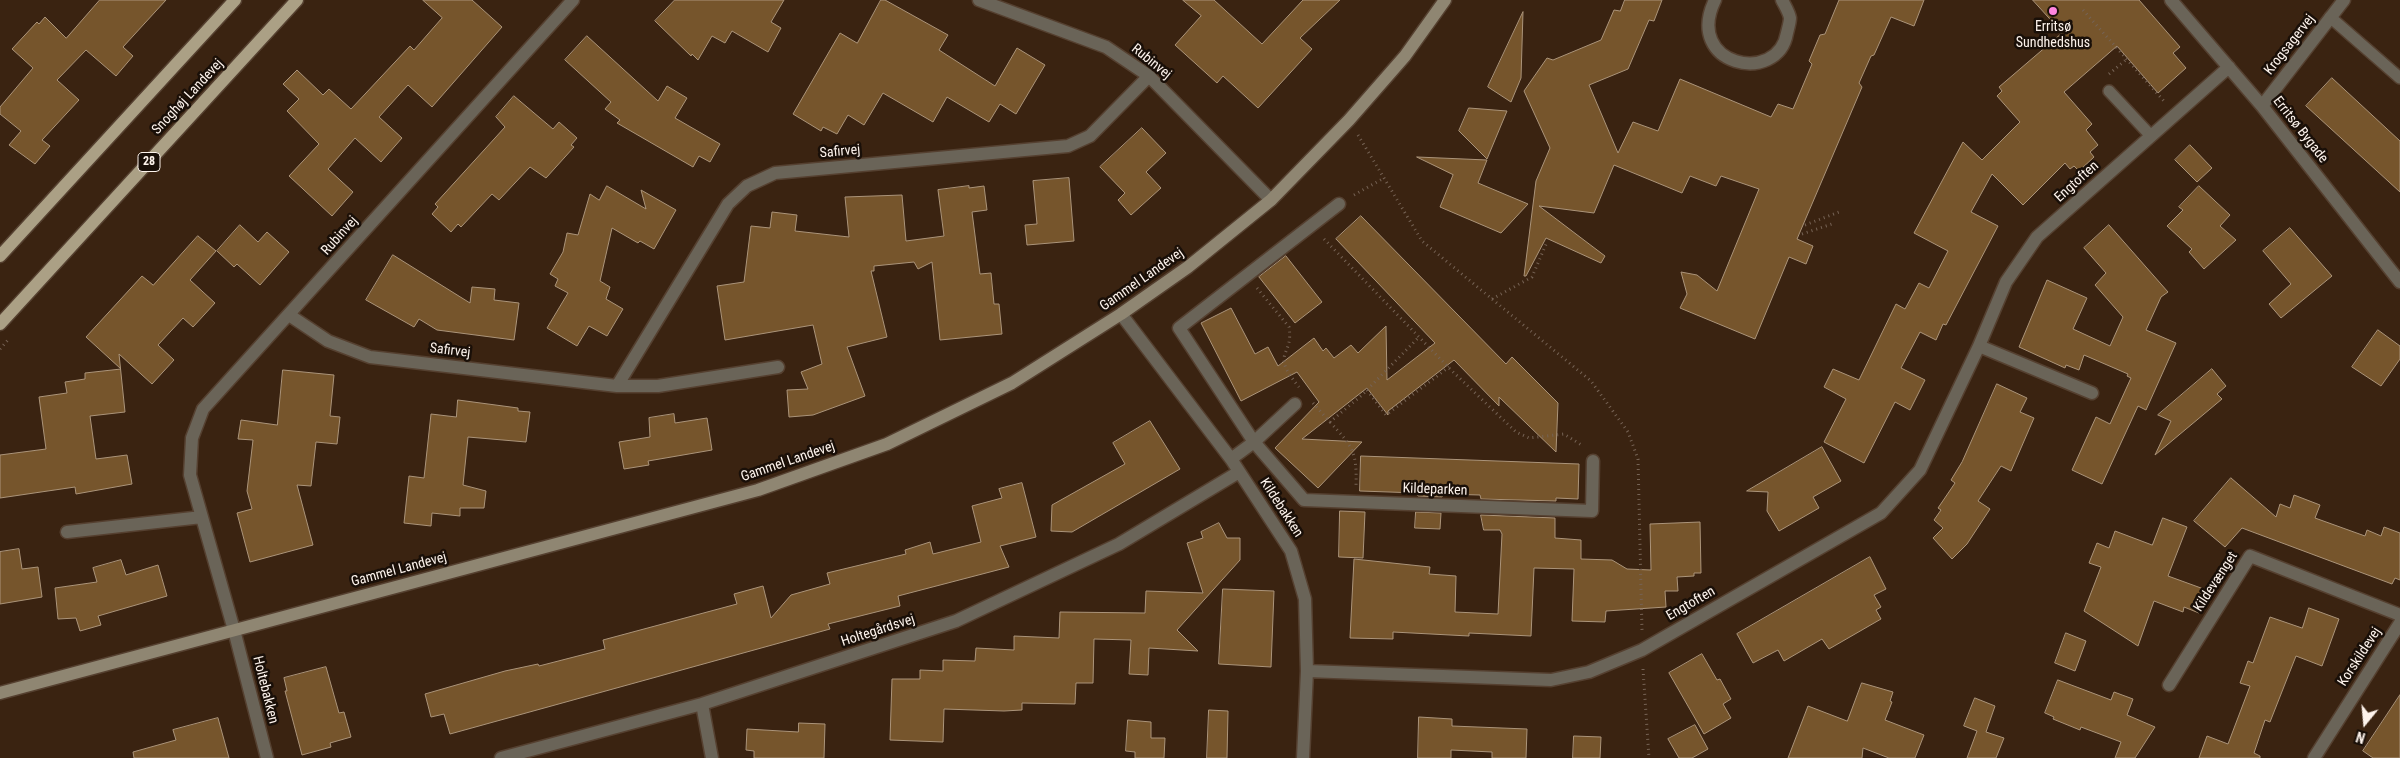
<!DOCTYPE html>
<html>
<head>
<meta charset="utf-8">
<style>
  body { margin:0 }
  #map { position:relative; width:2400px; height:758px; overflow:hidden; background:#3a2311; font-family:"Roboto Condensed",sans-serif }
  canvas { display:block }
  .north { position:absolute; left:2340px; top:698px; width:50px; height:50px; -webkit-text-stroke:4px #190f08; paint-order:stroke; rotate:197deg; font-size:14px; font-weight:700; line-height:20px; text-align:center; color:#fdf3ec }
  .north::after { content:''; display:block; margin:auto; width:18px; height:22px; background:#fdf3ec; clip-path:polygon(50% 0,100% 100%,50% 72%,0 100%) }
</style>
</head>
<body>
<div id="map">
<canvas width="2400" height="758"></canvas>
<div class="north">N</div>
</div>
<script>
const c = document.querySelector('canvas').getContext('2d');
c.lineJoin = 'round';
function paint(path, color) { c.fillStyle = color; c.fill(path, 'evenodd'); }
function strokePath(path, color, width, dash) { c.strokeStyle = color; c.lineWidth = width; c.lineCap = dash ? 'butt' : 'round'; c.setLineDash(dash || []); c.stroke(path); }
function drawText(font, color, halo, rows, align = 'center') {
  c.font = font + ' "Roboto Condensed",sans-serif'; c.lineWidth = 5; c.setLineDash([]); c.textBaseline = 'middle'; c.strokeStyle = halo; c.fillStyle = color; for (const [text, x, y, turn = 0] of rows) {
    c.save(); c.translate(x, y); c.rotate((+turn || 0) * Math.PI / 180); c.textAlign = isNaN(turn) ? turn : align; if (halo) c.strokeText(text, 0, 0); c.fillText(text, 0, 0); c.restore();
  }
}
const building = new Path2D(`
  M100 0H166L123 47 133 56 116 76 86 50 57 80 79 100 42 140 50 146 35 164 9 145 21 131 0 114V107L33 68 12 49 37 22 39 24 45 17 66 38Z
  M423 0H472L502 27 432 107 408 85 379 117 402 138 381 162 355 138 328 169 353 192 332 216 289 176 319 144 287 111 299 99 283 84 297 70 323 95 329 89 351 109 410 46 414 50 442 18Z
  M675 0H784L771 22 781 28 768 52 732 31 725 43 712 36 698 60 692 54 691 56 655 21Z
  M881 0H885L948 35 939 50 995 86 1017 48 1045 65 1016 114 1000 104 989 122 947 97 933 122 883 93 864 125 848 115 837 134 823 127 821 131 793 114 840 33 857 43Z
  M1183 0H1214L1262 44 1303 0H1340L1300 38 1312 49 1258 108 1223 76 1217 83 1175 45 1201 16Z
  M1625 0H1662L1654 21 1649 20 1628 69 1589 85 1618 153 1633 122 1658 131 1680 79 1771 117 1778 104 1793 109 1812 64 1809 61 1820 35 1825 34 1839 0H1924L1914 26 1891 17 1874 55 1871 56 1859 83 1862 87 1797 239 1813 246 1806 264 1789 257 1755 339 1680 308 1687 294 1681 272 1697 275 1717 291 1759 189 1721 176 1716 186 1690 176 1682 193 1614 165 1594 213 1539 206 1605 256 1601 263 1546 238 1526 276H1524L1536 181 1550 148 1524 91 1547 58 1553 60 1601 40 1614 10 1620 11Z
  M2033 0H2139L2180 47 2173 53 2186 68 2158 93 2117 46 2064 92 2092 124 2086 130 2098 145 2090 152 2094 157 2079 171 2074 166 2070 169 2065 163 2023 205 1992 174 1971 212 1998 226 1946 325 1943 324 1936 340 1920 332 1901 368 1925 380 1910 410 1895 402 1864 463 1824 442 1846 399 1824 387 1833 369 1859 380 1896 304 1905 309 1919 283 1929 288 1948 251 1914 233 1963 142 1982 160 2020 122 1997 96 2002 91 1999 87 2062 33Z
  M1523 12 1521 78 1511 102 1488 87Z
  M587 36 658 101 667 86 687 98 675 118 720 144 710 162 699 156 693 167 617 123 620 120 605 109 611 102 565 60Z
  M2332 78 2400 141V192L2306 106Z
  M514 96 553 129 559 122 577 138 571 145 574 147 546 178 530 167 499 200 492 194 461 227 458 224 451 232 432 214 438 207 435 204 505 127 496 117Z
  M1469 108 1507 111 1487 159 1459 131Z
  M1142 128 1166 153 1146 172 1161 188 1131 215 1118 200 1125 193 1100 167Z
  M2190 145 2212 168 2197 182 2175 160Z
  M1417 157 1487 160 1478 183 1528 204 1501 233 1440 207 1453 175Z
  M1069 178 1074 241 1027 245 1025 225 1037 224 1033 181Z
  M607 186 646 209 641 190 676 210 654 249 640 241 638 243 612 228 600 281 610 287 606 299 623 309 607 336 589 326 577 346 547 328 568 293 555 286 558 279 550 274 563 252 567 233 578 235 590 194 599 200Z
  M969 186V188L984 186 987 210 972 212 980 274 991 273 994 304H999L1002 334 940 340 932 262 918 269 914 262 874 266V271H871L887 337 847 347 865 396 813 415 789 417 787 390 808 389 801 372 822 364 813 325 725 340 717 286 744 282 751 226 770 228 772 212 797 215 795 231 849 237 845 197 902 195 906 241 944 236 938 190Z
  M2199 186 2230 215 2220 226 2236 240 2204 269 2189 252 2192 249 2167 226 2183 210 2179 207Z
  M1361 216 1506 364 1512 357 1558 403 1556 452 1499 397V406L1454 360 1388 411V415L1367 388 1302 439 1362 442 1318 488 1275 448 1319 402 1297 372 1241 401 1201 323 1231 308 1255 354 1268 347 1278 366 1314 338 1323 351 1326 348 1334 358 1351 345 1358 353 1386 326 1387 380 1435 343 1336 239Z
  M240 225 258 242 267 232 289 252 260 285 237 264 234 267 217 251Z
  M2109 225 2168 292 2161 297 2146 330 2176 343 2146 410 2138 406 2102 484 2072 470 2096 417 2110 424 2131 378 2127 376 2128 374 2084 355 2079 370 2066 365 2065 368 2019 347 2047 280 2087 298 2073 329 2110 346 2123 317 2095 285 2106 273 2084 248Z
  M2290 228 2332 276 2281 318 2269 304 2291 284 2263 251Z
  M198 236 216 251 190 280 215 303 193 327 183 318 158 345 174 360 152 384 119 354 125 412 90 416 96 459 127 455 132 484 76 494 75 487 0 498V455L46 449 39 397 67 393 65 382 85 379V373L121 369 86 337 142 276 153 285Z
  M393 255 470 303 472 287 495 289 494 300 519 303 514 340 437 330 419 319 414 327 366 300Z
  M1286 256 1322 302 1295 323 1259 277Z
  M2378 330 2400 346V359L2381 386 2352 367Z
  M2212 369 2226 386 2217 394 2222 399 2155 455 2171 421 2158 415Z
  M283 370 334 375 330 416 340 417 337 444 316 442 311 486 297 485 313 545 250 562 237 513 252 509 247 491 253 440 238 439 241 420 277 425Z
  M1997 384 2027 398 2020 412 2034 418 2011 471 2001 466 1978 501 1990 509 1967 544 1952 559 1933 538 1943 528 1934 520 1941 510 1938 508 1955 483 1951 480 1962 462Z
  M458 400 518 408V411L530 412 526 442 468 437 463 485 486 491 484 508H460V516L432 513 431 526 404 523 409 476 424 478 431 414 456 417Z
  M674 414 675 423 707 418 712 450 648 461 649 465 624 469 619 442 650 437 649 418Z
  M1150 421 1180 469 1072 532 1051 531 1052 505 1125 464 1113 443Z
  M1822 447 1841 481 1813 497 1819 508 1779 531 1767 511 1768 492 1747 491Z
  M1361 456 1579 464 1578 499 1556 498V501L1481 499 1480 495 1443 494 1442 497 1418 496V493L1360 491Z
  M2231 478 2276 517 2280 504 2290 508 2294 495 2320 505 2315 518 2365 536 2367 530 2381 536 2384 527 2400 533V580L2395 578 2392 584 2242 528 2225 547 2194 521Z
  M1022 483 1036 537 1000 546 1009 567 898 596 900 606 828 624 830 629 450 734 444 714 431 717 425 694 505 671 538 664 539 666 605 649 603 640 737 604 734 594 763 586 771 618 791 595 830 584 827 573 906 554 905 550 930 542 933 554 981 542 972 506 1002 498 999 489Z
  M1340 511 1365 512 1363 558 1339 557Z
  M1416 512 1441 513 1440 529 1415 528Z
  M1481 515 1555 518V538L1581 540V559L1612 560 1627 569 1651 570 1650 524 1700 522 1701 573H1694V576L1677 577 1678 591H1665L1666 607 1606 611 1605 622 1572 621 1574 569 1534 568 1531 636 1469 633V636L1393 632V639L1350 638 1354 559 1430 567 1429 574 1456 576 1455 612 1498 614 1502 534 1500 530H1484Z
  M2163 518 2187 527 2168 576 2212 592 2199 613 2184 607 2183 612 2154 601 2138 646 2084 611 2101 567 2089 563 2097 543 2109 548 2115 531 2152 545Z
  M1219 523 1227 538H1240V560L1177 630 1198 651 1149 648 1148 675 1129 674 1131 640 1094 639 1093 683H1076L1075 704 1022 703V710L1004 711 944 709 943 742 890 740 892 679H920V670L943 671V660L975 661 976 648 1014 650V636L1059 638 1060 612 1145 613 1146 591 1203 593 1187 543 1203 538 1201 532Z
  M19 549 22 569 38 567 42 597 0 604V552Z
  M1870 557 1886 589 1874 595 1881 607 1876 610 1881 619 1829 649 1822 639 1784 661 1778 650 1753 663 1737 634Z
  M121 560 126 575 158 565 167 596 98 616 101 625 80 631 76 618 58 619 55 588 97 582 93 568Z
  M1223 589 1274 591 1271 667 1219 664Z
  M2309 608 2339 619 2322 666 2296 656 2270 722 2265 720 2254 753 2260 756V758H2199L2207 736 2228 744 2250 686 2240 683 2248 661 2253 663 2270 617 2302 628Z
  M2066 633 2086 641 2075 671 2055 663Z
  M1702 654 1717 680 1720 679 1731 699 1723 704 1731 718 1704 734 1669 673Z
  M326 667 339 713 344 712 351 737 330 743 331 747 302 755 285 691H287L284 678Z
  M2058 680 2111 700 2114 692 2133 699 2127 715 2155 727 2135 758H2115L2121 742 2081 727 2080 730 2053 719 2054 717 2045 713Z
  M1862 683 1893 692 1890 701 1892 702 1885 720 1924 735 1915 758H1889L1863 748 1862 758H1788L1808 706 1847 721Z
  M2400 695V758H2373L2363 751Z
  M1975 698 1995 706 1986 732 2004 738 1996 758H1967L1977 731 1964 726Z
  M1209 710 1228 711 1227 758H1207Z
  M1419 717 1452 719V726L1527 729 1526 758H1492V752L1451 750V758H1418Z
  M218 718 229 758H134L133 752 176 740 173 730Z
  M1128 720 1151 722V738H1165L1164 758H1135V752L1126 751Z
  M799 723 825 724 824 758H754V751L746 750 747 729 798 732Z
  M1695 725 1708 749 1692 758H1679L1668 739Z
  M1574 736 1601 737 1600 758H1573Z`);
const path = new Path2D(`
  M2083 10 2164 101
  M2109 74 2127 59
  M1358 135 1422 241 1591 381 1628 432 1638 459 1642 630
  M1354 195 1384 178
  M1805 225 1839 212
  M1802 234 1835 223
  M1324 239 1450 369 1516 432 1529 438 1564 434 1583 446
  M1257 288 1289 327C1294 358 1269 351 1299 387
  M1492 299 1532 277 1547 242
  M0 349 8 340
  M1367 390 1386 415 1449 367
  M1313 403 1330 422 1362 395 1419 337
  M1330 422C1353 447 1357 452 1356 486
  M1643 669 1649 758`);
const lane = new Path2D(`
  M2330 17 2400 78
  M2109 91 2151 136`);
const street = new Path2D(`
  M979 0 1106 47 1149 76 1271 200
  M1715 0C1683 66 1778 86 1787 33 1788 29 1790 22 1790 18 1789 12 1785 6 1782 0
  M2171 0 2262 106 2400 282
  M2262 106 2344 0
  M1339 204 1179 328 1254 442 1304 500 1592 511 1593 461
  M1121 314 1231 459 1291 551 1305 599 1307 671 1303 758
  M289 315 328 341 370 357 617 386H658L778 367
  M1979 346 2092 393
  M617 386 728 204 747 186 775 173 1068 146 1090 136 1149 76
  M1231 459 1254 442 1295 404
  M67 532 202 517
  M1307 671 1551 680 1589 672 1642 650 1881 513 1920 470 1979 346 2006 282 2037 237 2229 67
  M2169 685 2250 556 2400 615
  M702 704 712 758
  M267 758 234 630 190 475 192 438 203 409 573 0
  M501 758 702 704 956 621 1119 544 1239 472
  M2314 758 2400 623`);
const secondary = new Path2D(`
  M0 693 758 490 887 444 1012 383 1121 314 1188 267 1271 200 1349 120 1405 56 1445 0`);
const primary = new Path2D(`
  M0 256 235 0
  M0 324 297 0`);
const markers = [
  [2053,11,5,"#ff85df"]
];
const shields = [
  [149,162,22]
];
const shieldNames = [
  ["28",149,162]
];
const poiNames = [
  ["Erritsø",2053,27],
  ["Sundhedshus",2053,43]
];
const streetNames = [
  ["Krogsagervej",2290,45,-52],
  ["Rubinvej",1151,62,39],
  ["Snoghøj Landevej",188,97,-47],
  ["Erritsø Bygade",2300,130,52],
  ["Safirvej",840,152,-5],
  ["Engtoften",2077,182,-42],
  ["Rubinvej",340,236,-48],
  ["Gammel Landevej",1142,280,-35],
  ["Safirvej",450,351,7],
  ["Gammel Landevej",788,462,-19],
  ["Kildeparken",1435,490,2],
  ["Kildebakken",1281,508,57],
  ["Gammel Landevej",399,570,-15],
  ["Kildevænget",2216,582,-57],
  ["Engtoften",1691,604,-30],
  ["Holtegårdsvej",878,631,-18],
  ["Korskildevej",2360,657,-57],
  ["Holtebakken",265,690,76]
];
paint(building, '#76552c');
strokePath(building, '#ab947a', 1);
strokePath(lane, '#554030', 14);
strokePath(street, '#554030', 15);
strokePath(secondary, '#554030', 15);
strokePath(primary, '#554030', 15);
strokePath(path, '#766355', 3, [1, 4]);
strokePath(lane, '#6a6458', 11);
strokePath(street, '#6a6458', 12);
strokePath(secondary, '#8f8672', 12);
strokePath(primary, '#aba085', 12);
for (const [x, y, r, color] of markers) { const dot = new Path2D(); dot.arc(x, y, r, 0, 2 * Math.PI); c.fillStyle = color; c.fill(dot); strokePath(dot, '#190f08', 2); }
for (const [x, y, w] of shields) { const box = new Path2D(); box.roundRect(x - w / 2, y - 9.5, w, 19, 4); c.fillStyle = '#190f08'; c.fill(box); strokePath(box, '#fdf3ec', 1); }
drawText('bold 12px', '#fdf3ec', null, shieldNames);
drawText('14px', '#fdf3ec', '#190f08', poiNames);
drawText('14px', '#fdf3ec', '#190f08', streetNames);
</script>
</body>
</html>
